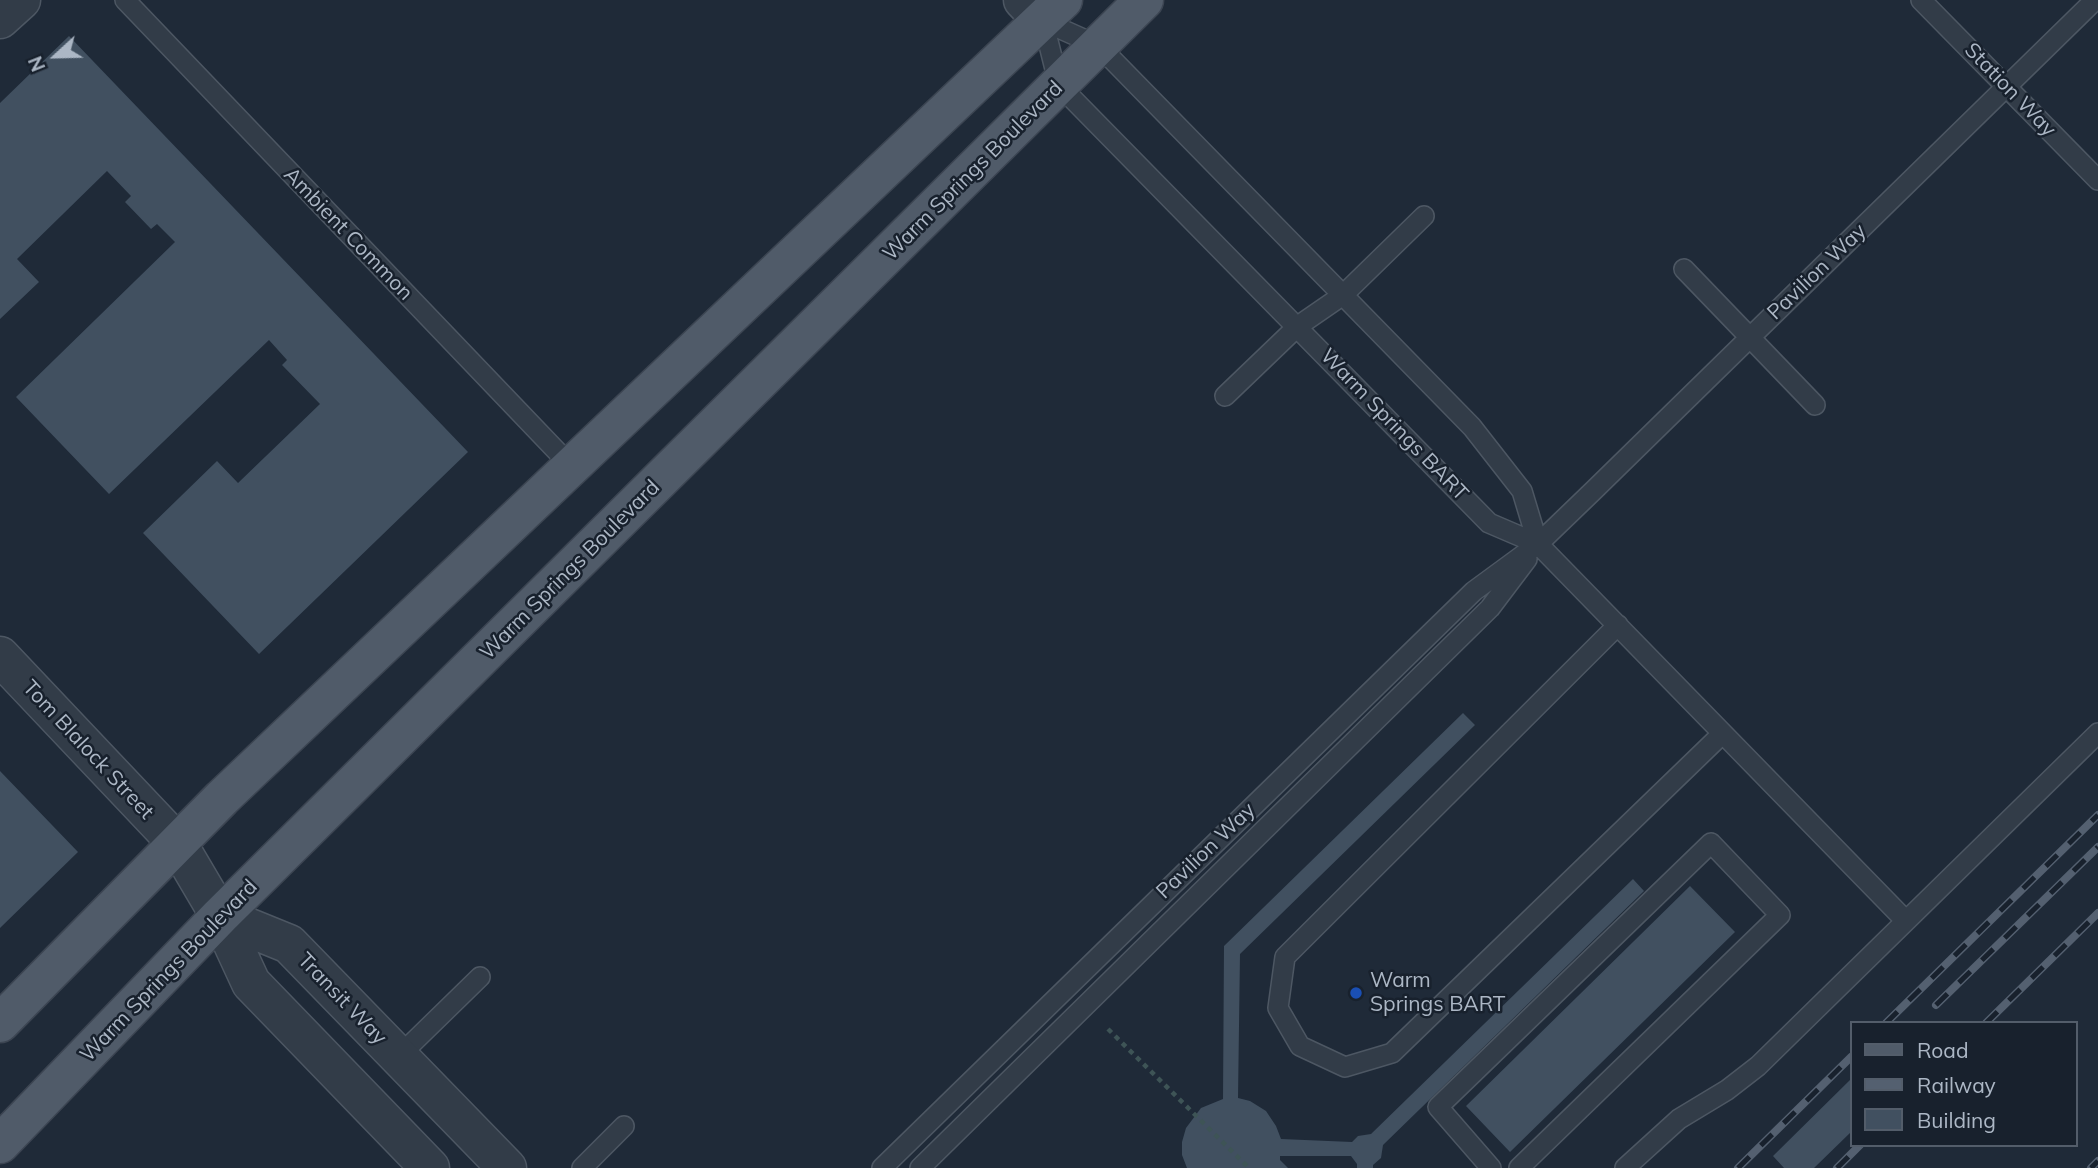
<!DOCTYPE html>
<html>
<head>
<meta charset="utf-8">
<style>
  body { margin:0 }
  #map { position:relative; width:2098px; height:1168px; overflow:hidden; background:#1f2a38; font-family:Mulish,sans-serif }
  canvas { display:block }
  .legend { position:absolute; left:1850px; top:1021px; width:228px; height:126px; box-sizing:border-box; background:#18212d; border:2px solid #535d6a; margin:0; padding:9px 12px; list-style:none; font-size:21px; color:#acb7c5 }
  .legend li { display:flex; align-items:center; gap:14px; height:35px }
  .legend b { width:35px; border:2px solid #535d6a }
  .north { position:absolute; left:21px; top:21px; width:70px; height:70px; -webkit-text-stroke:5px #18212d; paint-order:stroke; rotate:248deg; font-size:19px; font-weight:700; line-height:28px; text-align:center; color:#acb7c5 }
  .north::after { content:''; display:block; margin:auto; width:24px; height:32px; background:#acb7c5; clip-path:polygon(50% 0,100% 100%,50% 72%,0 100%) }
</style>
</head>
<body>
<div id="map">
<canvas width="2098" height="1168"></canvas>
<ul class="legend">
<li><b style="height:9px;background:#505b69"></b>Road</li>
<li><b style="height:9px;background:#546070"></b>Railway</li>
<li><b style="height:19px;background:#415060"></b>Building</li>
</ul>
<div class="north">N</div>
</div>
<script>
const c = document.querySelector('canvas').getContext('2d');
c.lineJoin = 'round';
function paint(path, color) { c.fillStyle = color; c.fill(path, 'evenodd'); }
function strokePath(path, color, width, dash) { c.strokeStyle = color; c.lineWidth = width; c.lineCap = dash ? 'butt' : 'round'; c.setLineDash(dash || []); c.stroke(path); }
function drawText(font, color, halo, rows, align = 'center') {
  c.font = font + ' Mulish,sans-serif'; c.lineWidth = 5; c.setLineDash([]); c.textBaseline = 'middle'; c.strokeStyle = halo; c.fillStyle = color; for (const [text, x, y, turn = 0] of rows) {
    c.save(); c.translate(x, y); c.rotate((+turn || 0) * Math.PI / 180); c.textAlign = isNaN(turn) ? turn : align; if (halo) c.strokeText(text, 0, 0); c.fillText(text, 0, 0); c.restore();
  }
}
const building = new Path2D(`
  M69 36 468 452 259 654 143 533 217 461 238 483 320 404 282 365 287 360 269 340 109 494 16 397 175 242 157 224 151 229 125 202 131 196 107 171 17 259 39 282 0 319V103Z
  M1463 713 1475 725 1240 954 1238 1098 1250 1101 1266 1111 1276 1126 1281 1139 1352 1142 1358 1136 1371 1134 1633 879 1644 891 1383 1145 1381 1158 1373 1165V1168H1357V1164L1351 1156H1280V1160L1288 1168H1187L1182 1155V1142L1186 1128 1201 1108 1223 1099 1224 946Z
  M0 771 78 852 0 928Z
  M1690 886 1735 932 1510 1152 1466 1106Z
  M1851 1079V1132L1814 1168H1784L1773 1156Z`);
const path = new Path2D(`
  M1108 1029 1249 1168`);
const lane = new Path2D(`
  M125 0 572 467
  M1921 0 2098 180
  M1043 21 1059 85 1489 523 1538 544 1906 921
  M1043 21 1099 46 1472 427 1522 491 1538 544
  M1684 269 1815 405
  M1225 396 1298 326 1343 295 1424 216
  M1618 625 1285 957 1278 1008 1300 1046 1345 1067 1392 1053 1722 734
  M398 1057 480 977
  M582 1168 624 1126
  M882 1168 1474 591 1538 544 1593 491 2095 0
  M920 1168 1490 608 1527 559
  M1491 1168 1438 1107 1711 843 1780 915 1519 1168
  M1625 1168 1679 1119 1727 1090 1758 1066 2098 733`);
const street = new Path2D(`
  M1023 0 1043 21
  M0 19 21 0
  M0 656 177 843 220 916 251 983 430 1168
  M220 916 289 944 507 1168`);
const primary = new Path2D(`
  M0 1023 222 798 1063 0
  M0 1144 220 916 1144 0`);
const rail = new Path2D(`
  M1936 1005 2098 847
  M1886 1023 2098 815
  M1986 1023 2098 913
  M1738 1168 1851 1057
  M1837 1168 1860 1145
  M2091 1168 2098 1161`);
const markers = [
  [1356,993,7,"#1a4fb4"]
];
const streetNames = [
  ["Station Way",2010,90,46],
  ["Warm Springs Boulevard",973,171,-45],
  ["Ambient Common",348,234,46],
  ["Pavilion Way",1817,272,-44],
  ["Warm Springs BART",1394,425,46],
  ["Warm Springs Boulevard",570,570,-45],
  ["Tom Blalock Street",88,750,47],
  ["Pavilion Way",1206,851,-44],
  ["Warm Springs Boulevard",169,971,-46],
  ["Transit Way",342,999,46]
];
const poiNames = [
  ["Warm",1370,981],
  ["Springs BART",1370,1005]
];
paint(building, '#415060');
strokePath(lane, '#4d5763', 22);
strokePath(street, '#4d5763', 41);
strokePath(primary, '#3c4552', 41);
strokePath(path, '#3e5456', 4.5, [5, 5]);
strokePath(lane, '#323c48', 19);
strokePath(street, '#323c48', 38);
strokePath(primary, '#505b69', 38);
strokePath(rail, '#546070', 8);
strokePath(rail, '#18212d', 5, [16]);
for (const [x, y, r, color] of markers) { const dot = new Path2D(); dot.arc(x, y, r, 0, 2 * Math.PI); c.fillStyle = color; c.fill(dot); strokePath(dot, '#18212d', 2.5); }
drawText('21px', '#acb7c5', '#18212d', streetNames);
drawText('21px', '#acb7c5', '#18212d', poiNames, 'left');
</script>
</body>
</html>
